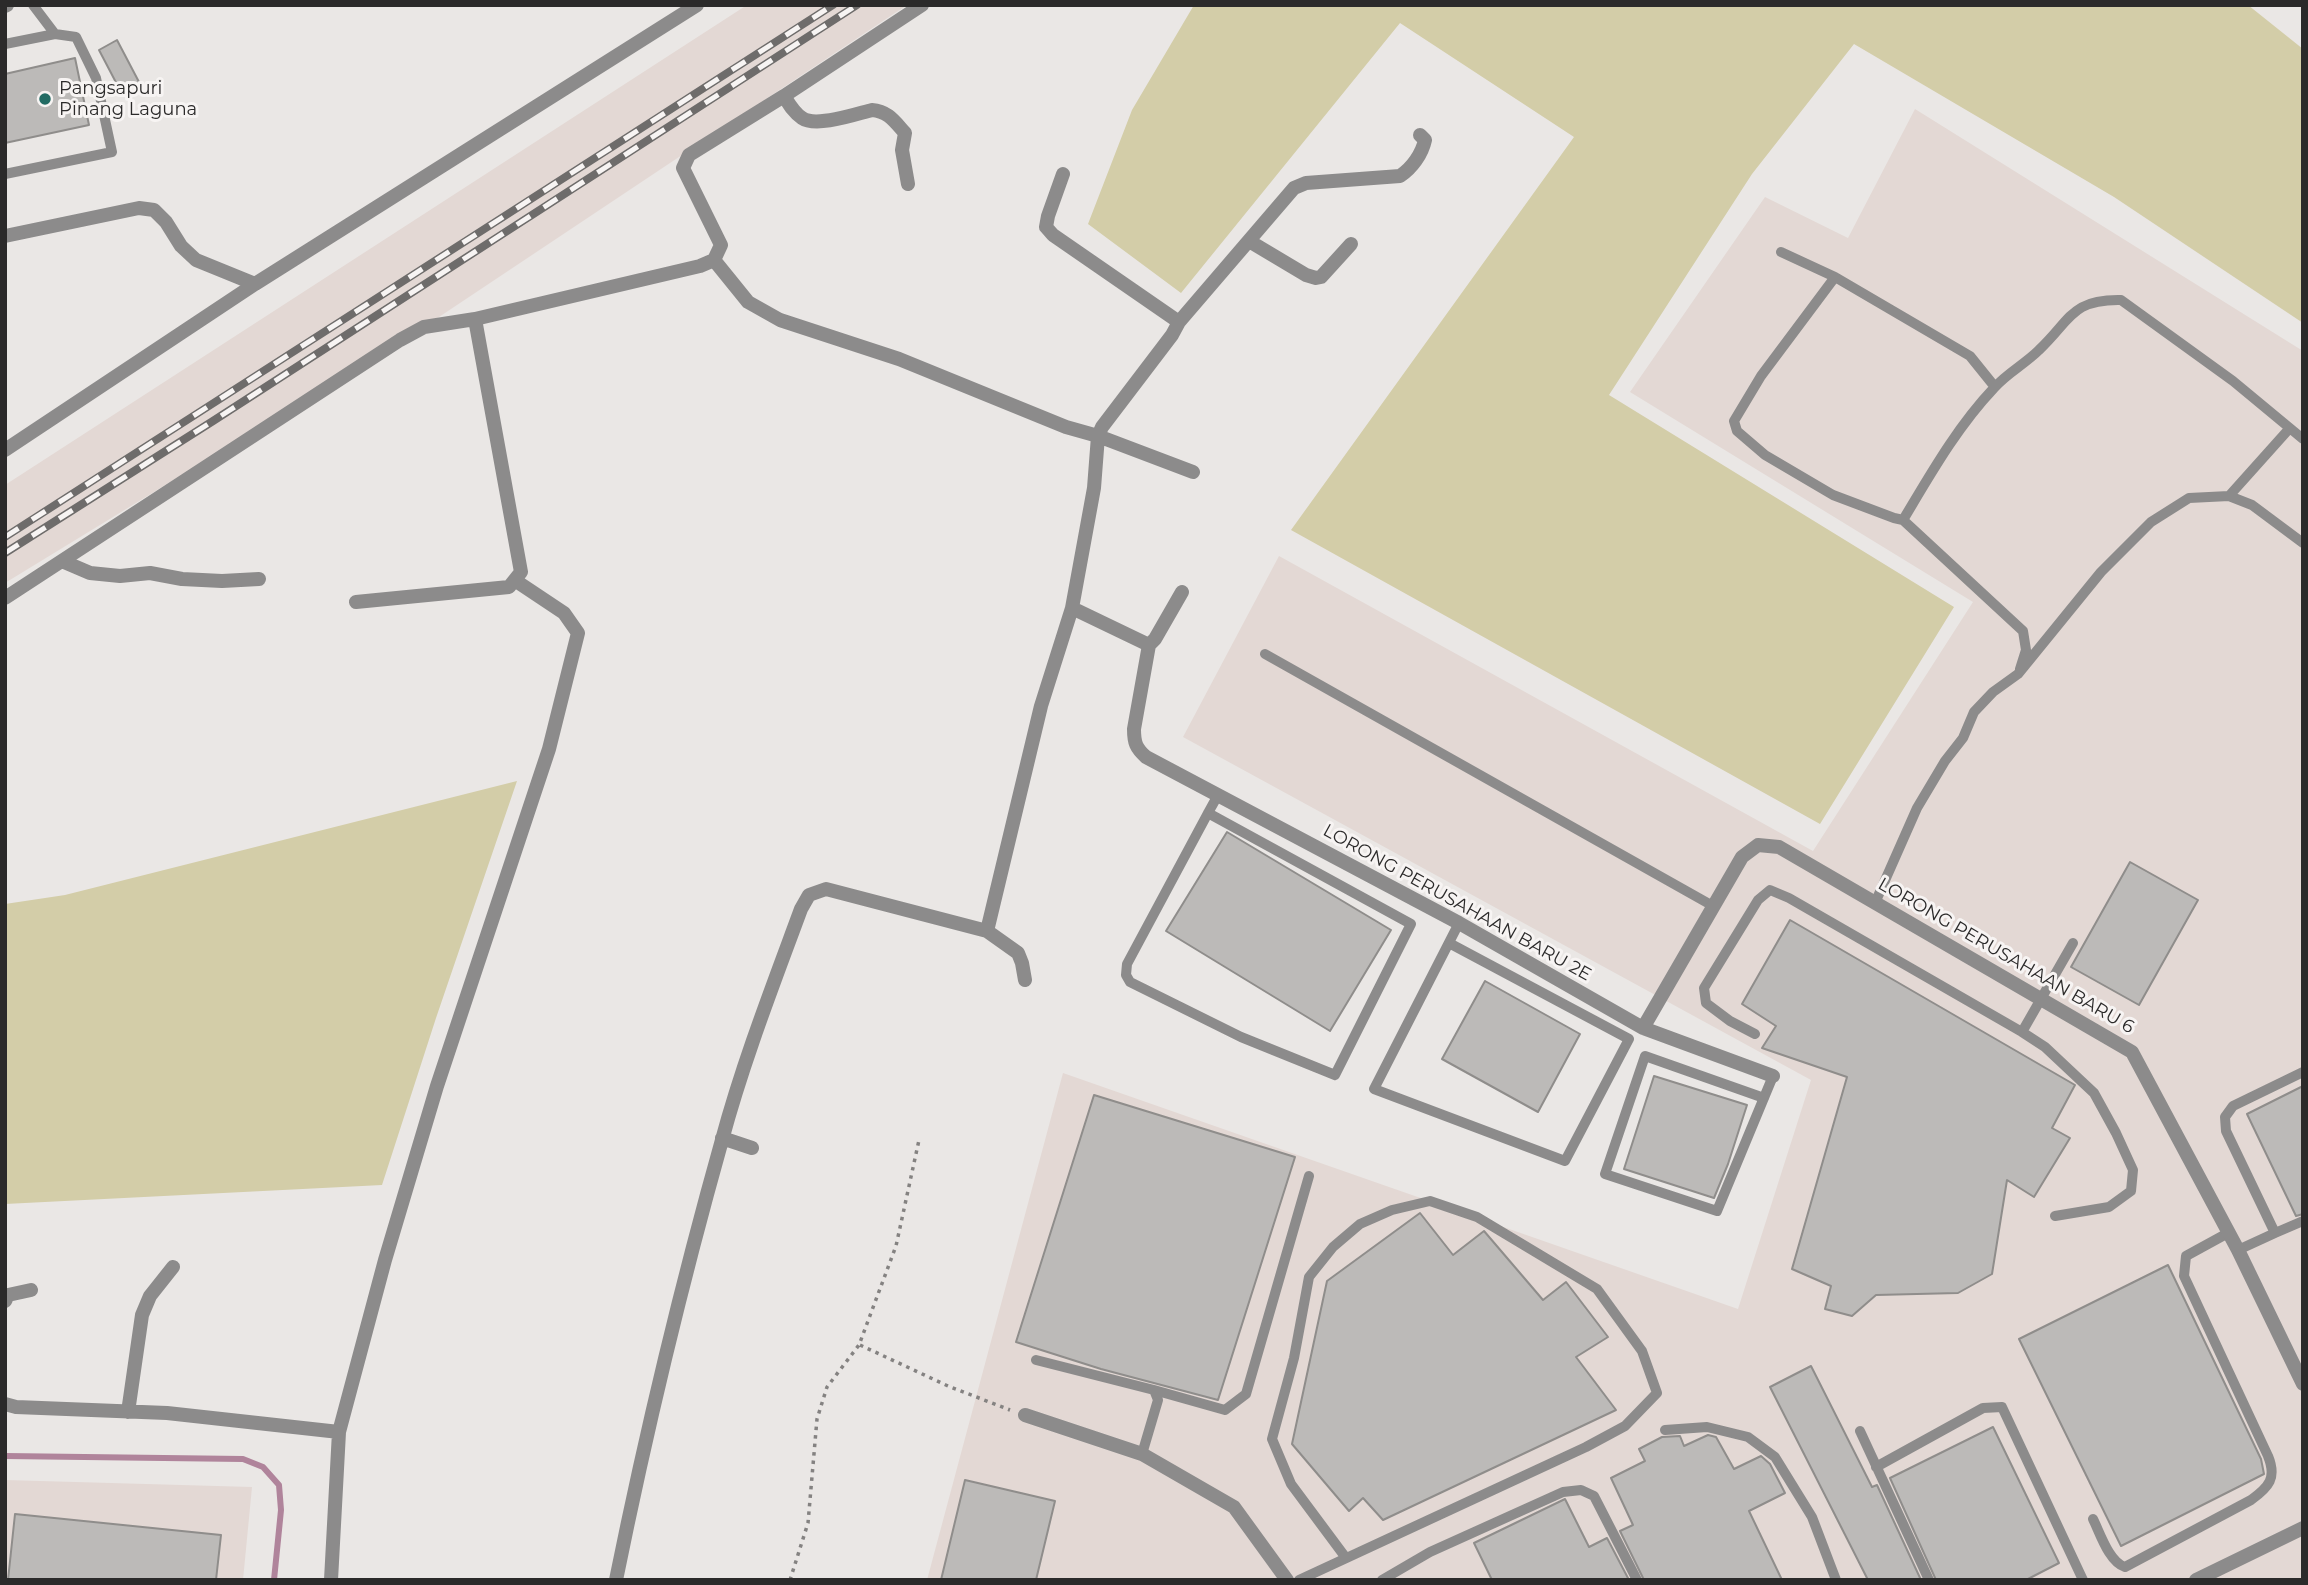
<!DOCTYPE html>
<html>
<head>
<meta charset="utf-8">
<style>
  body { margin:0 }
  #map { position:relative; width:2308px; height:1585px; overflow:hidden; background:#eae7e5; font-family:Montserrat,sans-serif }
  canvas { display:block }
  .frame { position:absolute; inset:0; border:7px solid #2b2a2a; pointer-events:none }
</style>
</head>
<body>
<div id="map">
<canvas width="2308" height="1585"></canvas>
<div class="frame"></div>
</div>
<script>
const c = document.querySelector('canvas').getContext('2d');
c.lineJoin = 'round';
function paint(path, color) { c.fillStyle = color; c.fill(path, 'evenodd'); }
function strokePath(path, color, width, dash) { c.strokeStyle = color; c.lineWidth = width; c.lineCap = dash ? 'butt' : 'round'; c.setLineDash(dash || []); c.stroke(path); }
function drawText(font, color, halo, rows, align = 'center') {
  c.font = font + ' Montserrat,sans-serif'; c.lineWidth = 6; c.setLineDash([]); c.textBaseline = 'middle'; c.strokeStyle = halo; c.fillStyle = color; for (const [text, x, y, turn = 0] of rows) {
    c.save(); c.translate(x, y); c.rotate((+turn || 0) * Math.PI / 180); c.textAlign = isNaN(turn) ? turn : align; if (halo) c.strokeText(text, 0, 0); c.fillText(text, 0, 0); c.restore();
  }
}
const built = new Path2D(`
  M747 5H907L424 327 5 583V485Z
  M1915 109 2303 351V1580H927L1063 1073 1738 1309 1811 1080 1183 737 1279 556 1813 851 1973 602 1630 392 1765 197 1848 238Z
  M5 1480 252 1487 243 1580H5Z`);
const green = new Path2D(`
  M1194 5H2248L2303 49V323L2114 197 1854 44 1752 174 1609 395 1954 607 1820 824 1291 530 1574 137 1400 23 1181 293 1088 224 1132 110Z
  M517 781 436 1018 382 1185 5 1204V904L65 895Z`);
const stream = new Path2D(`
  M5 1456 243 1459 263 1467 279 1485 281 1510 274 1580`);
const building = new Path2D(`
  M117 40 139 82 121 92 99 50Z
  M75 58 89 125 5 143V74Z
  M1227 832 1391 930 1330 1031 1166 931Z
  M2130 862 2198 900 2139 1005 2071 967Z
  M1790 920 2075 1085 2052 1128 2070 1138 2034 1197 2007 1180 1992 1274 1958 1293 1876 1295 1852 1316 1825 1309 1831 1286 1792 1269 1847 1077 1762 1048 1776 1026 1742 1004Z
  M1485 981 1580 1034 1538 1112 1442 1059Z
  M1654 1076 1747 1105 1728 1164 1714 1198 1624 1169Z
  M2303 1086V1214L2296 1216 2247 1114Z
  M1094 1095 1295 1157 1218 1400 1101 1369 1016 1342Z
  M1420 1213 1453 1255 1484 1231 1543 1300 1566 1282 1608 1337 1576 1357 1616 1410 1383 1520 1363 1498 1349 1511 1292 1444 1327 1281Z
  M2168 1265 2261 1459 2264 1474 2121 1546 2019 1339Z
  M1811 1366 1872 1487 1877 1485 1921 1580H1868L1770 1387Z
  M1993 1427 2059 1563 2026 1580H1936L1890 1478Z
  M1708 1435 1716 1437 1734 1469 1761 1456 1770 1464 1785 1493 1749 1511 1782 1580H1644L1620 1531 1633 1525 1611 1478 1645 1461 1639 1449 1662 1437 1680 1436 1684 1446Z
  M965 1480 1055 1501 1036 1580H941Z
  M1565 1499 1589 1547 1607 1538 1629 1580H1492L1474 1543Z
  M15 1514 221 1535 216 1580H8Z`);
const path = new Path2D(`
  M860 1345 948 1386 1010 1410
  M790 1580 808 1523 817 1419 827 1387 859 1345 896 1246 919 1140`);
const lane = new Path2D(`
  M33 5 55 34
  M5 44 55 34 76 37 96 78 112 152 5 174
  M1781 252 1835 277 1970 356 1995 387
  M1835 277 1761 376 1734 421 1737 431 1765 455 1833 495 1894 518 1903 520C1930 475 1957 427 1994 388 2007 373 2025 364 2039 350 2071 320 2071 299 2121 300L2233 381 2303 439
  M2229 496 2252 505 2303 543
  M1903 520 2023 631 2026 650 2020 669
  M1265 654 1713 906
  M1208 813 1411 924 1335 1075 1241 1037 1130 982 1126 975 1127 964 1208 813 1218 795
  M1875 903 1917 808 1945 761 1963 738 1974 712 1993 692 2018 674 2101 572 2151 522 2189 498 2229 496 2289 429
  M1449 943 1629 1039 1565 1161 1374 1089 1459 923
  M2022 1032 2045 1047 2094 1093 2116 1133 2133 1170 2131 1191 2109 1207 2055 1216
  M1755 1034 1730 1021 1706 1003 1704 988 1758 900 1770 890 1789 898 2022 1032 2073 943
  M1764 1098 1645 1056 1605 1174 1717 1211 1773 1076
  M2275 1233 2303 1221
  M2238 1250 2275 1233 2226 1131 2225 1117 2233 1106 2303 1072
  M1036 1360 1154 1390 1158 1400 1142 1454
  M1154 1390 1225 1410 1246 1394 1309 1176
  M1665 1430 1707 1427 1748 1437 1775 1457 1812 1517 1836 1580
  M1860 1431 1929 1580
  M1876 1467 1983 1408 2002 1407 2083 1580
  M2093 1519C2100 1533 2109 1562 2125 1567L2251 1500C2269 1487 2277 1478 2268 1456L2184 1276 2186 1256 2228 1233
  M1299 1580 1586 1447 1625 1426 1657 1393 1642 1351 1597 1289 1477 1217 1430 1201 1392 1210 1360 1224 1333 1247 1309 1277 1294 1358 1272 1439 1291 1484 1346 1558
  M1382 1580 1430 1552 1563 1492 1581 1490 1594 1496 1637 1580`);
const street = new Path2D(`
  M5 6 7 5
  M784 96C789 104 794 113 802 118 816 128 856 114 872 110 888 111 895 122 905 133L902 150 908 184
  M1063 174 1048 216 1046 227 1053 235 1179 322
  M5 236 139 208 154 210 166 222 181 246 196 260 255 284
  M1249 241 1306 275 1316 278 1321 277 1351 244
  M714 260 748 302 780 320 899 359 1066 427 1098 436 1193 472
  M5 450 255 284 697 5
  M62 561 90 573 120 576 150 573 182 579 222 581 259 579
  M1182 592 1155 639 1149 645 1134 729C1134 743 1136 748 1146 757L1459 923 1643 1028 1773 1076
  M5 598 400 340 424 327 475 319 700 266 714 260 721 245 683 168 689 155 784 96 922 5
  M356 602 509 587 521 572 475 319
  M1072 608 1149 645
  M987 931 1041 706 1072 608 1094 488 1098 436 1102 427 1172 335 1179 322 1294 188 1306 183 1400 176C1412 168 1422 154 1425 140L1420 135
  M1643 1028 1742 857 1758 845 1779 847 2132 1052 2238 1250 2303 1384
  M722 1138 752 1148
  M5 1301 8 1295 31 1290
  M5 1404 16 1407 167 1413 339 1432
  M128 1412 142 1315 150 1296 173 1267
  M1025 1415 1142 1454 1234 1507 1287 1580
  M331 1580 339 1432 385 1260 437 1086 549 749 578 633 564 613 516 581
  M616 1580C646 1432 681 1286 722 1140 743 1062 773 985 801 909L809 895 826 889 987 931 1018 953 1022 963 1025 980
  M2196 1580 2303 1528`);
const rail = new Path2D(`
  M5 537 833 5
  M5 553 213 421 857 5`);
const markers = [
  [45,99,7,"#226b63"]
];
const poiNames = [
  ["Pangsapuri",59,89],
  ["Pinang Laguna",59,110]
];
const streetNames = [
  ["LORONG PERUSAHAAN BARU 2E",1457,903,29],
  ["LORONG PERUSAHAAN BARU 6",2006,956,30]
];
paint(built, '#e3d8d4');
paint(green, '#d3cda8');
strokePath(stream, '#b0849b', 6);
paint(building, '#bcbab8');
strokePath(building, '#8f8d8b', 2);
strokePath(path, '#848281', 3.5, [3.5, 5]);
strokePath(lane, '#8c8b8b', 10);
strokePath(street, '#8c8b8b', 14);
strokePath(rail, '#6e6c6b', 8);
strokePath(rail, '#f7f4f3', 5, [16]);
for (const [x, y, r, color] of markers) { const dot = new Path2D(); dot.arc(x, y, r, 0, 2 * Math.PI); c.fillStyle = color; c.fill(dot); strokePath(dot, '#f7f4f3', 2.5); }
drawText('18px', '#2b2a2a', '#f7f4f3', poiNames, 'left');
drawText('18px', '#2b2a2a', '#f7f4f3', streetNames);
</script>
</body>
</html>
